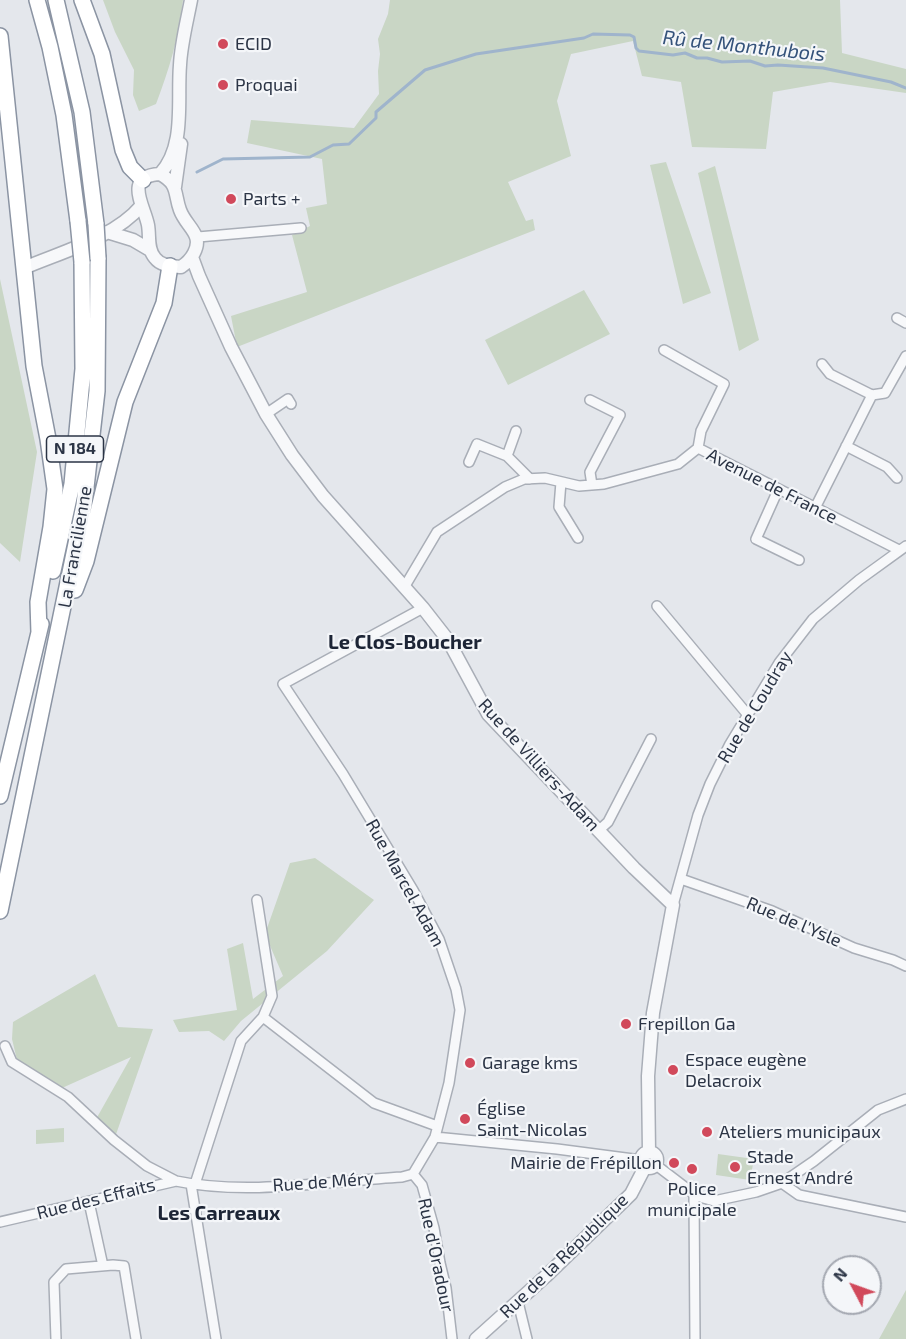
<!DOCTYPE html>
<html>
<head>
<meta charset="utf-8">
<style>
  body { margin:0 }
  #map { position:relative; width:906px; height:1339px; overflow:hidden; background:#e4e7ec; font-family:"Exo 2",sans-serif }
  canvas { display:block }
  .north { position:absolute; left:822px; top:1255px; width:60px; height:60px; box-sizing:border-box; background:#f4f6f9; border:2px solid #a4a8b1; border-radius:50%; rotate:311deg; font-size:16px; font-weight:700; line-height:24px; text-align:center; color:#2b3445 }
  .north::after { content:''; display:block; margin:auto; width:21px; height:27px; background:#d1495b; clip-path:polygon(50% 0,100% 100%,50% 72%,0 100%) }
</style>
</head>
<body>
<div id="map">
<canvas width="906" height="1339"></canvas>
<div class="north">N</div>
</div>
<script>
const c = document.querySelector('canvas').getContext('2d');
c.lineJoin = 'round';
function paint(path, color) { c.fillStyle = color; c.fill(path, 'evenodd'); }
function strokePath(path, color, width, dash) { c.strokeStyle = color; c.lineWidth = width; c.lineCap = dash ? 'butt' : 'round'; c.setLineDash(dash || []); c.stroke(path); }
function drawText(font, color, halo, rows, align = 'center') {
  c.font = font + ' "Exo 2",sans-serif'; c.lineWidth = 4.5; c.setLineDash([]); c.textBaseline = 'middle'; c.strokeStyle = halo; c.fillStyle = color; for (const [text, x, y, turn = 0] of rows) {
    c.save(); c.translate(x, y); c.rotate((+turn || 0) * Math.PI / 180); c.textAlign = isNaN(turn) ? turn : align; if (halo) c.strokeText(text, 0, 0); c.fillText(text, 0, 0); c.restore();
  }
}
const green = new Path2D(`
  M103 0H183C179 37 169 70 156 104L139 111 133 95 134 70 115 32Z
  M390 0H840L842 53 906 69V93L830 82 773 92 766 149 692 147 681 82 642 76 633 41 571 54 557 101 571 156 508 182 526 221 533 219 535 230 237 347 231 316 307 292 292 235 310 226 306 208 327 204 322 159 247 143 251 120 354 128 379 94 378 71 380 54 378 39 388 14Z
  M666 162 711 293 683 304 650 165Z
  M715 166 759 340 739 351 698 173Z
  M0 279 37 452 20 562 0 543Z
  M584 290 610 334 508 385 485 340Z
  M315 858 374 900 327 951 241 1021 224 1041 209 1031 179 1032 173 1020 237 1010 227 949 243 943 253 999 283 976 265 934 290 863Z
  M95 974 118 1027 153 1029 114 1140 95 1121 131 1057 62 1088 17 1060 12 1039 13 1022Z
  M64 1128V1142L36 1144V1130Z
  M718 1154 754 1159 750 1180 716 1175Z
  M906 1290V1339H879Z`);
const stream = new Path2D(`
  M197 172 223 159 310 157 333 145 349 144 376 118V112L425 70 476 54 584 38 593 34 630 35 634 37 636 48 639 51 673 55 685 53 697 58H707L722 62 750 61 765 66 778 65 823 68 891 82 906 88`);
const minor = new Path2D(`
  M198 237 301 228
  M897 318 906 323
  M664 350 724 384 701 431 698 448
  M822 364 830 374 872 395
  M590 400 620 415 590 472 592 485
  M266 414 288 399 291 404
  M516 431 507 456 530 479
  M846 446 887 467 897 478
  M469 462 477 444 507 456
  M561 482 559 507 578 538
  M778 490 756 539 799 560
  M815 508 872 395 885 393 906 356
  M405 586 437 532 505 487 524 479 545 478 579 486 604 484 678 464 698 448 899 550
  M657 606 748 715
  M598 831 608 822 651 739
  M681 879 772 911 854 948 893 960 906 966
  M673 905 698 815 710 784 730 744 779 663 813 619 859 580 906 546
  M263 1017 374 1103 437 1126
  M5 1046 12 1062 68 1097 114 1140 147 1166 176 1181
  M435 1137 557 1149 641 1160
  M656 1165 694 1194 703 1198 714 1201 756 1192 782 1183 814 1161 878 1110 906 1099
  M413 1174 422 1185 434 1228 440 1263 446 1288 452 1339
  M782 1183 799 1195 906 1217
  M191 1184 216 1339
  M195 1184 241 1041 263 1017 272 996 257 900
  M694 1194 695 1339
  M89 1202 103 1266
  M0 1222 176 1181C247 1196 330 1181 402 1177L413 1174 435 1137 449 1083 460 1010 456 989 439 939 413 890 343 774 283 684 423 608
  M518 1302 527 1339
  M56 1339 54 1282 66 1269 113 1265 124 1266 136 1339`);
const tertiary = new Path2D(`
  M160 174C179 184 174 194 180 210 186 227 204 234 194 253 191 259 187 263 181 267 171 266 161 266 155 258 147 249 150 236 148 225 144 205 123 176 160 174Z
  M160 174C186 146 177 101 180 65 181 44 187 21 191 0
  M175 187 181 144
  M107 232 133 240 150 250
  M192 257 199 276 231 347 266 414 292 455 323 496 423 608 448 640 488 714 634 868 673 905 653 1013 648 1076 649 1152
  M24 268C61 252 114 238 141 206
  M641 1160a8 8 0 1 1 16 0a8 8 0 1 1-16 0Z
  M476 1339 546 1276 631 1194 645 1167`);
const trunk = new Path2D(`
  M37 0 50 47 64 115 78 221
  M56 0 82 112 96 224
  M82 0 102 54 123 150 130 167 143 180
  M0 36 34 366 48 439 55 489 51 527 38 602 39 633
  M53 571 72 484 83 369 82 262
  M75 590 86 561 125 402 164 303 170 266
  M0 796 41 624
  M0 911 84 505 97 391 98 258`);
const trunkBridge = new Path2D(`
  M78 221 82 262
  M96 224 98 258`);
const markers = [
  [223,44,6,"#d1495b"],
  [223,85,6,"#d1495b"],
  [231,199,6,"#d1495b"],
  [626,1024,6,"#d1495b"],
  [470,1063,6,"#d1495b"],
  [673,1070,6,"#d1495b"],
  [465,1119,6,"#d1495b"],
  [707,1132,6,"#d1495b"],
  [674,1163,6,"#d1495b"],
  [735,1167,6,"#d1495b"],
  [692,1169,6,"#d1495b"]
];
const shields = [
  [75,449,57]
];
const shieldNames = [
  ["N 184",75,449]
];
const poiNames = [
  ["ECID",235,44],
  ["Proquai",235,85],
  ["Parts +",243,199],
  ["Frepillon Ga",638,1024],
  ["Espace eugène",685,1060],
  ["Delacroix",685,1081],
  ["Garage kms",482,1063],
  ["Église",477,1109],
  ["Saint-Nicolas",477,1130],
  ["Ateliers municipaux",719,1132],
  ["Stade",747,1157],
  ["Ernest André",747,1178],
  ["Mairie de Frépillon",662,1163,"right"],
  ["Police",692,1189,"center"],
  ["municipale",692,1210,"center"]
];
const streetNames = [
  ["Avenue de France",772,486,27],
  ["La Francilienne",75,547,-80],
  ["Rue de Coudray",755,707,-59],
  ["Rue de Villiers-Adam",539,765,48],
  ["Rue Marcel Adam",405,883,61],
  ["Rue de l'Ysle",794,922,23],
  ["Rue de Méry",323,1182,-4],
  ["Rue des Effaits",96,1199,-14],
  ["Rue d'Oradour",436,1255,78],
  ["Rue de la République",564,1256,-44]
];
const waterNames = [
  ["Rû de Monthubois",744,46,6]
];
const neighbourhoodNames = [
  ["Le Clos-Boucher",405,642],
  ["Les Carreaux",219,1213]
];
paint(green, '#c9d6c5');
strokePath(stream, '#9fb4cc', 3);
strokePath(minor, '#a9aeb7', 12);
strokePath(tertiary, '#a9aeb7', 15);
strokePath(trunk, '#8b94a3', 18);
strokePath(minor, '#f7f8fa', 9);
strokePath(tertiary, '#f7f8fa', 12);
strokePath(trunk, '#fff', 15);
strokePath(trunkBridge, '#8b94a3', 18, []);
strokePath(trunkBridge, '#fff', 15);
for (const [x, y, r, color] of markers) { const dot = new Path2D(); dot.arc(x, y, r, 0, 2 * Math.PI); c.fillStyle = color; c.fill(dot); strokePath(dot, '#f4f6f9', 2); }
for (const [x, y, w] of shields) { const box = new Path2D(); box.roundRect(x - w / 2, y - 13, w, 26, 4.5); c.fillStyle = '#f4f6f9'; c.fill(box); strokePath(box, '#2b3445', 1.5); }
drawText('bold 16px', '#2b3445', null, shieldNames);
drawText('18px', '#2b3445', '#f4f6f9', poiNames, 'left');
drawText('18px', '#2b3445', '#f4f6f9', streetNames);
drawText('italic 20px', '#34527a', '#f4f6f9', waterNames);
drawText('bold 20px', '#1d2536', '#f4f6f9', neighbourhoodNames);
</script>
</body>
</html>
